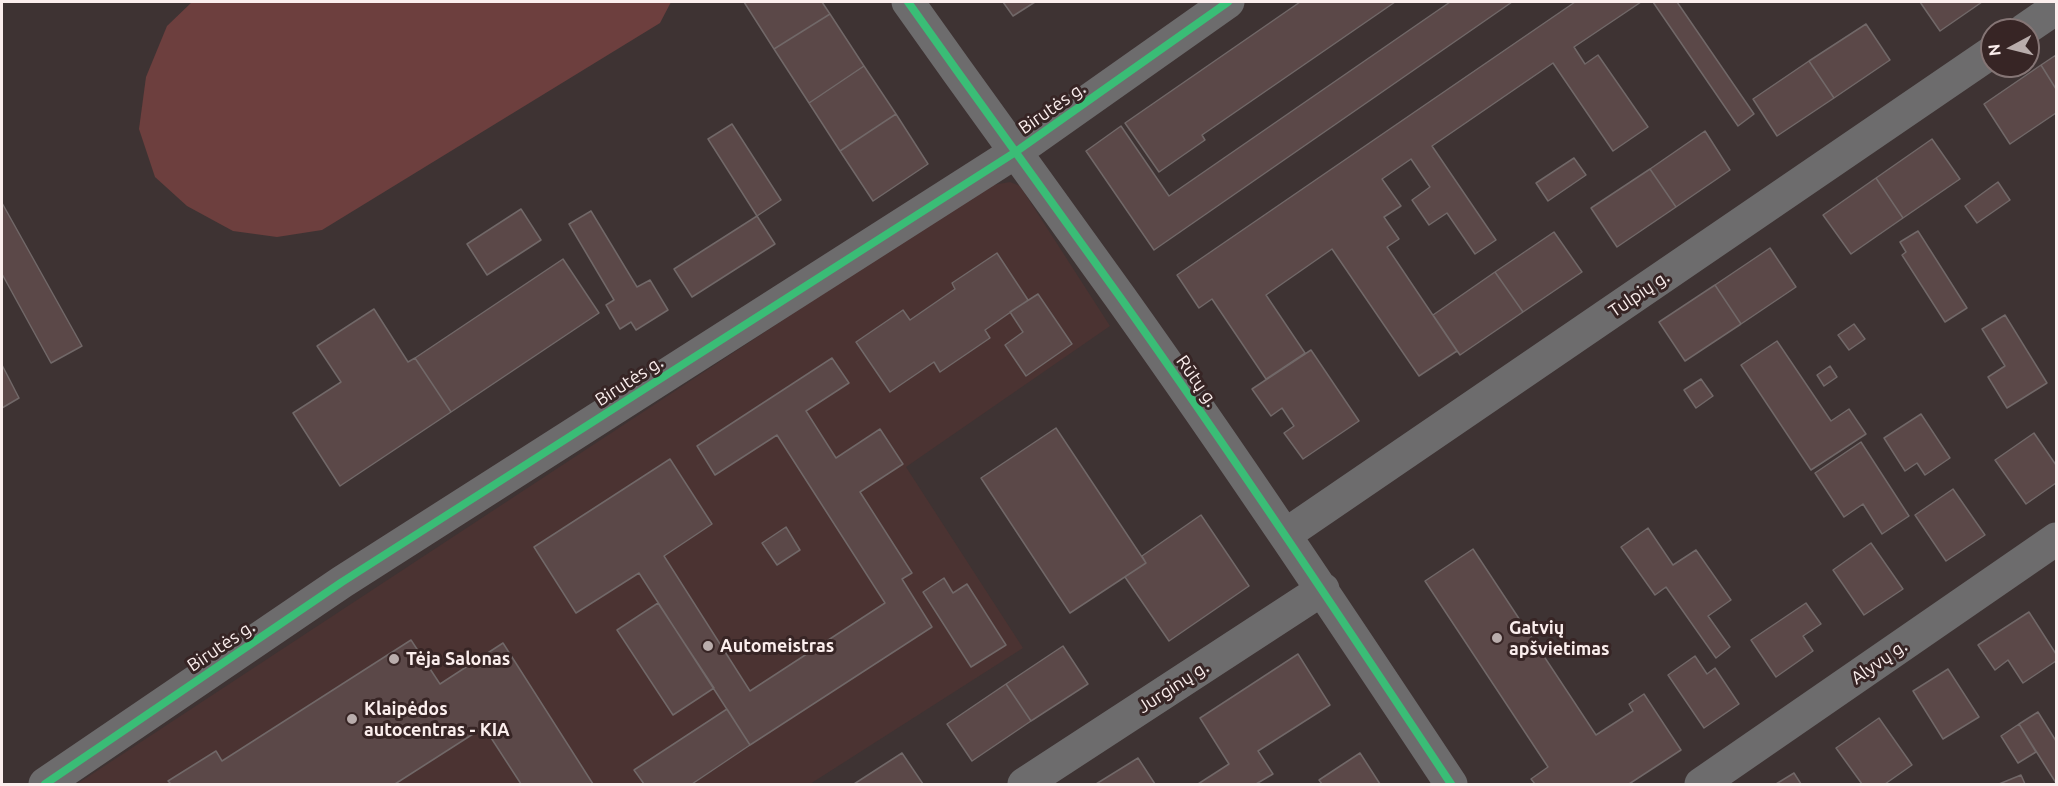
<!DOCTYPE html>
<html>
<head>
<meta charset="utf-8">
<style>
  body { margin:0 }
  #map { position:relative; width:2058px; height:786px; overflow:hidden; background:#3e3333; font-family:Ubuntu,sans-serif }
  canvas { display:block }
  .frame { position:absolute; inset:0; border:3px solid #fbeeed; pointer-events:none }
  .north { position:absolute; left:1980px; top:18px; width:60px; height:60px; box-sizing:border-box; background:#372525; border:2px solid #857575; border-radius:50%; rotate:263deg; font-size:16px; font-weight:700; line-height:24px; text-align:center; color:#fbeeed }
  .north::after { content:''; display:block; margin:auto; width:21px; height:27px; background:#b9adac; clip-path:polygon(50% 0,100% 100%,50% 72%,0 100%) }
</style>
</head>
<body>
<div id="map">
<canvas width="2058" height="786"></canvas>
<div class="frame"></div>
<div class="north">N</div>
</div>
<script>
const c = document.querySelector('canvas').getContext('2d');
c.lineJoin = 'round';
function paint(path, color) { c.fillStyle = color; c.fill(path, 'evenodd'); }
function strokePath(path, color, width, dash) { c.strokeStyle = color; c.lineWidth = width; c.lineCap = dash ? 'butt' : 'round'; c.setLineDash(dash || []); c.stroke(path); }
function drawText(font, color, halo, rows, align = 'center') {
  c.font = font + ' Ubuntu,sans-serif'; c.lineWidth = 6; c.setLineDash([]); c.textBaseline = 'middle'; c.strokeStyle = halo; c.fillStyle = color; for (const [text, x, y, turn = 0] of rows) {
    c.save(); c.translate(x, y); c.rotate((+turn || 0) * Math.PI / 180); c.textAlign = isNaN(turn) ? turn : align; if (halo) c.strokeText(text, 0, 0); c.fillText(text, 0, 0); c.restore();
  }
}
const built = new Path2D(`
  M1010 182 1020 186 1110 326 906 467 1023 648 810 784H77L987 186Z`);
const green = new Path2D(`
  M192 2H671L660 23 322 230 277 237 233 231 187 206 155 177 139 129 146 77 167 26Z`);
const building = new Path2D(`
  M744 2H822L830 14 774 49Z
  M1003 2H1035L1013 16Z
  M1300 2H1395L1202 135 1205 140 1159 172 1125 123Z
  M1450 2H1512L1154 250 1086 151 1121 126 1169 196Z
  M1575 2H1641L1574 47 1585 64 1598 55 1648 127 1613 151 1553 63 1432 146 1496 240 1475 254 1447 213 1429 225 1412 200 1430 187 1411 159 1382 179 1401 206 1384 217 1399 239 1387 247 1457 351 1419 376 1332 249 1266 295 1305 353 1266 379 1212 299 1199 308 1177 275Z
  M1653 2H1677L1754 114 1738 126Z
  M1920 2H1982L1940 31Z
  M830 14 864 66 809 103 774 49Z
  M1866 24 1890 60 1834 98 1809 61Z
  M2056 55V89L2041 65Z
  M1809 61 1834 98 1777 136 1753 99Z
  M2041 65 2056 89V113L2010 144 1984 104Z
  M864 66 896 114 840 151 809 103Z
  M896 114 928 164 873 201 840 151Z
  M732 124 781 200 757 216 708 139Z
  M1705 131 1730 170 1676 207 1650 169Z
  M1932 139 1960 179 1903 218 1876 178Z
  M1574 158 1586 175 1548 201 1536 183Z
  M1650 169 1676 207 1617 247 1591 208Z
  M1876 178 1903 218 1851 254 1823 215Z
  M1998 182 2010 200 1977 223 1965 206Z
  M2 203 82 346 51 363 2 274Z
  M521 209 541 240 487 275 467 244Z
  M591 211 637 287 650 280 668 310 636 330 631 322 620 329 606 305 614 300 569 224Z
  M757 216 775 244 692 297 674 269Z
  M1918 231 1967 308 1945 322 1902 255 1906 252 1900 242Z
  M1554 232 1582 272 1523 312 1495 272Z
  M1770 248 1796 287 1741 324 1715 285Z
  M997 253 1028 300 985 330 990 338 940 372 934 362 890 392 856 342 903 310 910 320 955 289 952 283Z
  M563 259 599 313 451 412 415 358Z
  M1495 272 1523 312 1460 355 1433 315Z
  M1715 285 1741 324 1685 361 1659 322Z
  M1038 294 1072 344 1026 376 1005 345 1023 332 1010 312Z
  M374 309 408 362 415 358 451 412 340 486 293 413 341 382 317 346Z
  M2005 315 2047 383 2007 408 1988 377 2005 366 1982 329Z
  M1854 324 1865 339 1849 350 1838 335Z
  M1777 341 1831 421 1849 409 1866 434 1811 470 1741 365Z
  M1311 350 1359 421 1303 459 1284 433 1294 426 1282 408 1271 416 1252 389Z
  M832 358 849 383 806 411 836 458 880 429 903 464 860 492 912 573 902 579 932 627 750 745 639 573 576 613 534 547 670 459 712 524 664 556 750 691 885 603 777 435 715 475 697 446Z
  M2 365 19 398 2 408Z
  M1830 366 1837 377 1824 386 1817 375Z
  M1701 379 1713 396 1696 408 1684 390Z
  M1921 414 1950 458 1925 475 1917 463 1905 471 1884 438Z
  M1056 428 1146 563 1070 613 981 478Z
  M2034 433 2056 465V483L2026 504 1995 460Z
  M1861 442 1909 516 1882 534 1863 504 1844 517 1815 473Z
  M1953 489 1985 535 1946 561 1915 515Z
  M1201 515 1249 586 1169 641 1125 577 1146 563 1142 556Z
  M786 527 800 550 777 565 762 543Z
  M1648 528 1673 565 1696 550 1731 600 1708 616 1730 647 1716 658 1666 587 1655 595 1621 547Z
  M1871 543 1903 589 1864 615 1833 570Z
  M1473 549 1596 735 1633 711 1629 704 1644 694 1681 750 1629 784H1535L1531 779 1548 767 1425 581Z
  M944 578 953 593 967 584 1006 645 971 667 923 592Z
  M658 603 714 688 673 715 617 630Z
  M1806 603 1821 624 1803 636 1813 651 1776 677 1751 640Z
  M2029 612 2056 654V661L2023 683 2008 660 1995 670 1978 645Z
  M411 640 440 684 503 643 593 784H521L484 727 395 784H171L168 781 216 751 222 761Z
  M1063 646 1088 684 1031 721 1006 684Z
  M1298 654 1330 705 1258 751 1273 774 1256 784H1198L1229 764 1200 718Z
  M1695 656 1707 674 1715 668 1739 704 1704 728 1668 675Z
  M1948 669 1979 717 1943 739 1913 691Z
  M1006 684 1031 721 972 761 947 724Z
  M727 709 750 745 692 784H644L634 770Z
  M2038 712 2056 741V783L2019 724Z
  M1879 718 1912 765 1885 784H1862L1836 748Z
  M2019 724 2036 752 2018 763 2001 736Z
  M902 753 923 784H854Z
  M1360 753 1380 784H1322L1319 780Z
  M1138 758 1155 784H1096Z
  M1794 773 1801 784H1776Z
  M2021 775 2025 784H1999Z`);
const minor = new Path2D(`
  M908 2C978 101 1050 199 1120 297 1234 457 1343 621 1451 784
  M2024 30 2056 8
  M1285 535 1992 52
  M45 784 342 582 1014 153 1228 2
  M1024 784 1323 589
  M1701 784 2056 539`);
const cycleway = new Path2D(`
  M908 2C978 101 1050 199 1120 297 1234 457 1343 621 1451 784
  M45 784 342 582 1014 153 1228 2`);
const markers = [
  [1497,638,6,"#b9adac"],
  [708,646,6,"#b9adac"],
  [394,659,6,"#b9adac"],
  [352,719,6,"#b9adac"]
];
const streetNames = [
  ["Birutės g.",1052,108,-35],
  ["Tulpių g.",1639,294,-34],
  ["Birutės g.",629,381,-33],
  ["Rūtų g.",1197,381,55],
  ["Birutės g.",221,646,-34],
  ["Alyvų g.",1879,662,-35],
  ["Jurginų g.",1173,687,-33]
];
const poiNames = [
  ["Gatvių",1509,628],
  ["apšvietimas",1509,649],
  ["Automeistras",720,646],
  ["Tėja Salonas",406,659],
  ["Klaipėdos",364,709],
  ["autocentras - KIA",364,730]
];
paint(built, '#4b3332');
paint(green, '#6d3f3e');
paint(building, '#5b4848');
strokePath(building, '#716868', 1.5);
strokePath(minor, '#6d6c6d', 33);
strokePath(cycleway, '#3abd76', 8);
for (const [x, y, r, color] of markers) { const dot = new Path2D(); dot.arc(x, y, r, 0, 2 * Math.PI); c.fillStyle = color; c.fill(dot); strokePath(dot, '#372525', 2); }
drawText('18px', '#fbeeed', '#372525', streetNames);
drawText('bold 18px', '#fbeeed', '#372525', poiNames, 'left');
</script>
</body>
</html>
